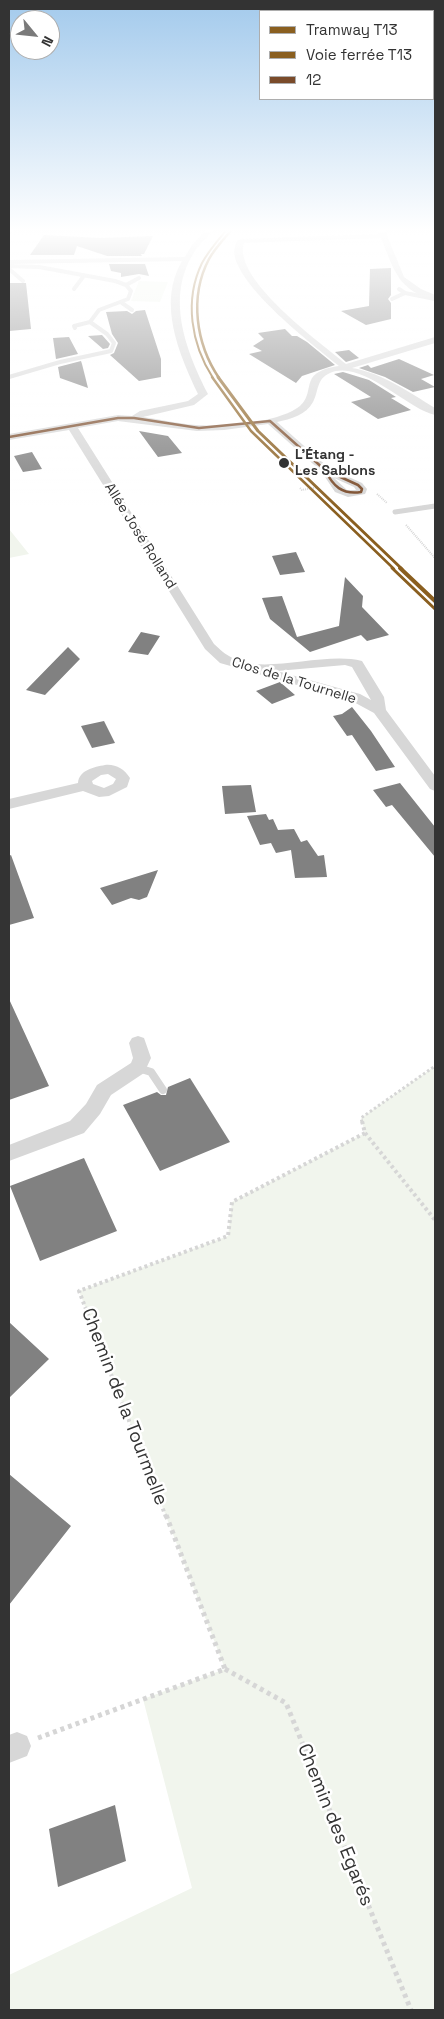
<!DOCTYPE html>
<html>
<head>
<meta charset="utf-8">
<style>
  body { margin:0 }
  #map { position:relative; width:444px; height:2019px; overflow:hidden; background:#fff; font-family:"Space Grotesk",sans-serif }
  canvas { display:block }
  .frame { position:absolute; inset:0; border:10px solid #333; pointer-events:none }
  .legend { position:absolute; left:259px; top:10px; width:175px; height:90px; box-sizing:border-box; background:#fff; border:1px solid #adadad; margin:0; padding:6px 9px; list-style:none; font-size:15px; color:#333 }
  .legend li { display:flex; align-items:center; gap:10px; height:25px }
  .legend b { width:25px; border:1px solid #adadad }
  .north { position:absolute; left:10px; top:10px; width:50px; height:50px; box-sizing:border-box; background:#fff; border:1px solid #adadad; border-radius:50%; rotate:118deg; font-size:14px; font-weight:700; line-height:20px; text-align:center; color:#333 }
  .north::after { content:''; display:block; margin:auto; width:18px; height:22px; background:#7a7a7a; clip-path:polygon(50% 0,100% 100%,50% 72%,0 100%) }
</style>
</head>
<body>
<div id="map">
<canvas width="444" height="2019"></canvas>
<div class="frame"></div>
<ul class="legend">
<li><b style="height:6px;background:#8a5f20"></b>Tramway T13</li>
<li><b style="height:6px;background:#8a5f20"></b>Voie ferrée T13</li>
<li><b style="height:6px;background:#7a4b2a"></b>12</li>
</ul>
<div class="north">N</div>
</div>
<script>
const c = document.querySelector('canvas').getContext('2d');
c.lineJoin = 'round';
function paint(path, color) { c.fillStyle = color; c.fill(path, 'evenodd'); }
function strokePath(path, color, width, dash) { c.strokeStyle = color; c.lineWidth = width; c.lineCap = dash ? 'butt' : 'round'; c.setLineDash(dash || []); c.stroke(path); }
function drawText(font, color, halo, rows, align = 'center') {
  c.font = font + ' "Space Grotesk",sans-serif'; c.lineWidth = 5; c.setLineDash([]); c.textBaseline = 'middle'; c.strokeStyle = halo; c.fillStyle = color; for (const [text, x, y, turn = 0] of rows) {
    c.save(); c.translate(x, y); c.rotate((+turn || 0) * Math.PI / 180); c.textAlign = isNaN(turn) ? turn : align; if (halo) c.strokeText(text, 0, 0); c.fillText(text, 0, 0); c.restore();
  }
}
const green = new Path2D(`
  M139 281 168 282 160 302 131 301Z
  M9 529 29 554 9 558Z
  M435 1066V2010H9V1975L192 1888 143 1699 225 1669 79 1291 228 1236 232 1202 365 1133 361 1118Z`);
const building = new Path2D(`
  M44 235 100 238 153 236 144 254H141L142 256H107L77 246 74 255H30Z
  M109 264H145L149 276 139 274 121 277V273L111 271Z
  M391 268V295L388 299 391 303V319L366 325 341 311 369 306 370 269Z
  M9 283H26L31 329 9 331Z
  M145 310 161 359V377L139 381 110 355 114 353 118 343 112 334 106 312 127 311 132 314 136 311Z
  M285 329 292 336H297L307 342 335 365 302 376 296 383 249 354 262 351 253 346 264 339 258 333Z
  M102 335 110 344 108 348 103 349 88 336Z
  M69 337 78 354 56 359 53 338Z
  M349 350 359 358 346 362 335 352Z
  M399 359 434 375 421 379 435 387 413 392 385 377 359 368 368 365 371 368Z
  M81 361 82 364 88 388 60 378 58 367Z
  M343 372 369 380 396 397 391 398 411 410 378 419 351 402 371 397 334 374Z
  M139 431 168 436 182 453 158 457Z
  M32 452 42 469 23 472 14 456Z
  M296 552 305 572 280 575 272 556Z
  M345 577 363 596 362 607 389 635 367 641 361 635 310 652 270 619 262 598 282 596 297 637 339 626Z
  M141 632 160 636 148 655 128 652Z
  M68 647 80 659 45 695 26 690Z
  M280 682 295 695 272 704 256 691Z
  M352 707 371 731 395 767 376 771 352 735 347 736 333 716 342 714Z
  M104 721 115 743 92 748 81 726Z
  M400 783 435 827V857L392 805 386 807 373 790Z
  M251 785 256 812 225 814 222 786Z
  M266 814 269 820 273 819 278 830 294 829 301 842 307 840 318 856 324 855 327 877 295 878 291 850 276 853 271 843 260 845 247 816Z
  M11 855 34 918 9 925V856Z
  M158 870 147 897 139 900 131 898 112 905 100 888Z
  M9 999 49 1086 9 1100Z
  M190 1078 230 1142 160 1171 123 1105 157 1092 161 1095H166L168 1087Z
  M84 1158 117 1231 40 1261 10 1186Z
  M9 1322 49 1359 9 1398Z
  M9 1474 71 1526 9 1605Z
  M115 1805 126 1861 58 1887 49 1829Z`);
const pathFar3 = new Path2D(`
  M300 488 302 490 318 487
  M377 494 387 503
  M406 525 435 558`);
const pathFar2 = new Path2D(`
  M362 1122 361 1118 435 1066`);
const pathFar1 = new Path2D(`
  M365 1133 435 1220
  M166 1517 79 1291 228 1236 232 1202 365 1133 362 1121`);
const path = new Path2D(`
  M225 1669 286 1703 411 2010
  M38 1738 225 1669 166 1515`);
const laneFar2 = new Path2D(`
  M9 266 39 267 115 281 126 285 131 291 128 299 99 310 90 322 107 334 114 343 111 351 60 362 9 377
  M9 269 23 281
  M126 285 139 278
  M74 289 83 277
  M399 289 405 293 435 299
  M392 299 405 293
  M122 303 132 310
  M75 328 74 326 90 322`);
const laneFar1 = new Path2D(`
  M395 512 435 506`);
const lane = new Path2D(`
  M138 1068 151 1072 163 1090`);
const street = new Path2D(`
  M9 228H16L9 236Z
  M208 228H215C210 235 203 241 197 248 164 294 185 349 208 394L194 405 143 417C160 419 178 424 196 425 222 427 279 423 300 406 317 391 297 372 339 366 312 344 237 287 234 252 234 249 236 244 237 241L241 239 379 234 376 228H384L404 277 421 289 435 295V300C398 291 394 270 381 238L244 243C232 279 321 343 346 364L435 337V343L352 368C382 373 409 392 435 408V415C407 409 362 359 330 373 316 379 319 391 313 402 306 415 291 419 277 422L329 468 362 483 367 489 366 492 365 494 348 497 335 492 321 471 268 424 224 430 197 431 118 421 78 428 214 644C219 648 223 653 229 656 260 677 322 651 362 661L384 697 386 710 435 776V791L430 789 374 713 350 700 220 663 205 649 69 430 9 440V434L118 415 132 416 140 411 188 401 198 394C179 354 157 303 182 261L9 264V260L185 257 192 245ZM334 478 354 487 356 490H347ZM345 665 352 667 371 700 360 694 277 671Z
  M105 765C116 764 124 769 130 778L127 787 109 796 99 797 83 791 9 809V799L78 783C79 770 94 767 105 765ZM108 774 116 779 113 784 104 788 93 784 92 781 101 775Z
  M138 1036 144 1038 151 1058 144 1073 111 1095 100 1114 84 1133 9 1161V1145L70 1121 86 1104 97 1085 131 1063 133 1058 129 1043 132 1038Z
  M17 1732 27 1736 31 1746 27 1756 9 1763V1735Z`);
const bus1 = new Path2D(`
  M9 437 118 418H134L199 428 270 421 325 470
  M325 470 358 485 362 489 361 492C342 495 333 486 325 470Z`);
const rail1Far2 = new Path2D(`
  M219 378C196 344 189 297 209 259 215 248 225 238 233 228`);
const rail1Far1 = new Path2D(`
  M218 377 258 431 402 569`);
const rail1 = new Path2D(`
  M400 568 435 601`);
const tram1Far2 = new Path2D(`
  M213 378C191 344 184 300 202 263 209 250 219 239 228 228`);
const tram1Far1 = new Path2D(`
  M212 377 251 431 394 569`);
const tram1 = new Path2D(`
  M392 568 435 609`);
const markers = [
  [284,463,6,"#333"]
];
const farStopnames = [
  ["L'Étang -",295,455],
  ["Les Sablons",295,471]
];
const farStreetnames = [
  ["Allée José Rolland",140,536,58],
  ["Clos de la Tournelle",294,681,17]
];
const nearStreetnames = [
  ["Chemin de la Tourmelle",124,1407,69],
  ["Chemin des Egarés",335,1825,68]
];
paint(green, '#f1f5ed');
paint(building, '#818181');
strokePath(pathFar3, '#d6d6d6', 2, [1, 1]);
strokePath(pathFar2, '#d6d6d6', 3, [2.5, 2.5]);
strokePath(pathFar1, '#d6d6d6', 4, [3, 3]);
strokePath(path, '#d6d6d6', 5, [4, 4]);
strokePath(laneFar2, '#d7d7d7', 4);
strokePath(laneFar1, '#d7d7d7', 5);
strokePath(lane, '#d7d7d7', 8);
paint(street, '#d7d7d7');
strokePath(bus1, '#7a4b2a', 2.5);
strokePath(rail1Far2, '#8a5f20', 2.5);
strokePath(rail1Far1, '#8a5f20', 3);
strokePath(rail1, '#8a5f20', 4);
strokePath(tram1Far2, '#8a5f20', 2);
strokePath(tram1Far1, '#8a5f20', 2.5);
strokePath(tram1, '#8a5f20', 3);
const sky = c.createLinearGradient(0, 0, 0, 511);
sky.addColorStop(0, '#a3caec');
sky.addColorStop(0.45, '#fff');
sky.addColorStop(1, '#ffffff00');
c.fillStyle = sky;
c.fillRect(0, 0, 444, 511);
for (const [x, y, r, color] of markers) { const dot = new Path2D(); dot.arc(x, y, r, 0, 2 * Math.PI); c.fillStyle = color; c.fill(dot); strokePath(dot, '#fff', 2); }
drawText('bold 14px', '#333', '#fff', farStopnames, 'left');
drawText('14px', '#333', '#fff', farStreetnames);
drawText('19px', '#333', '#fff', nearStreetnames);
</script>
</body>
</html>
